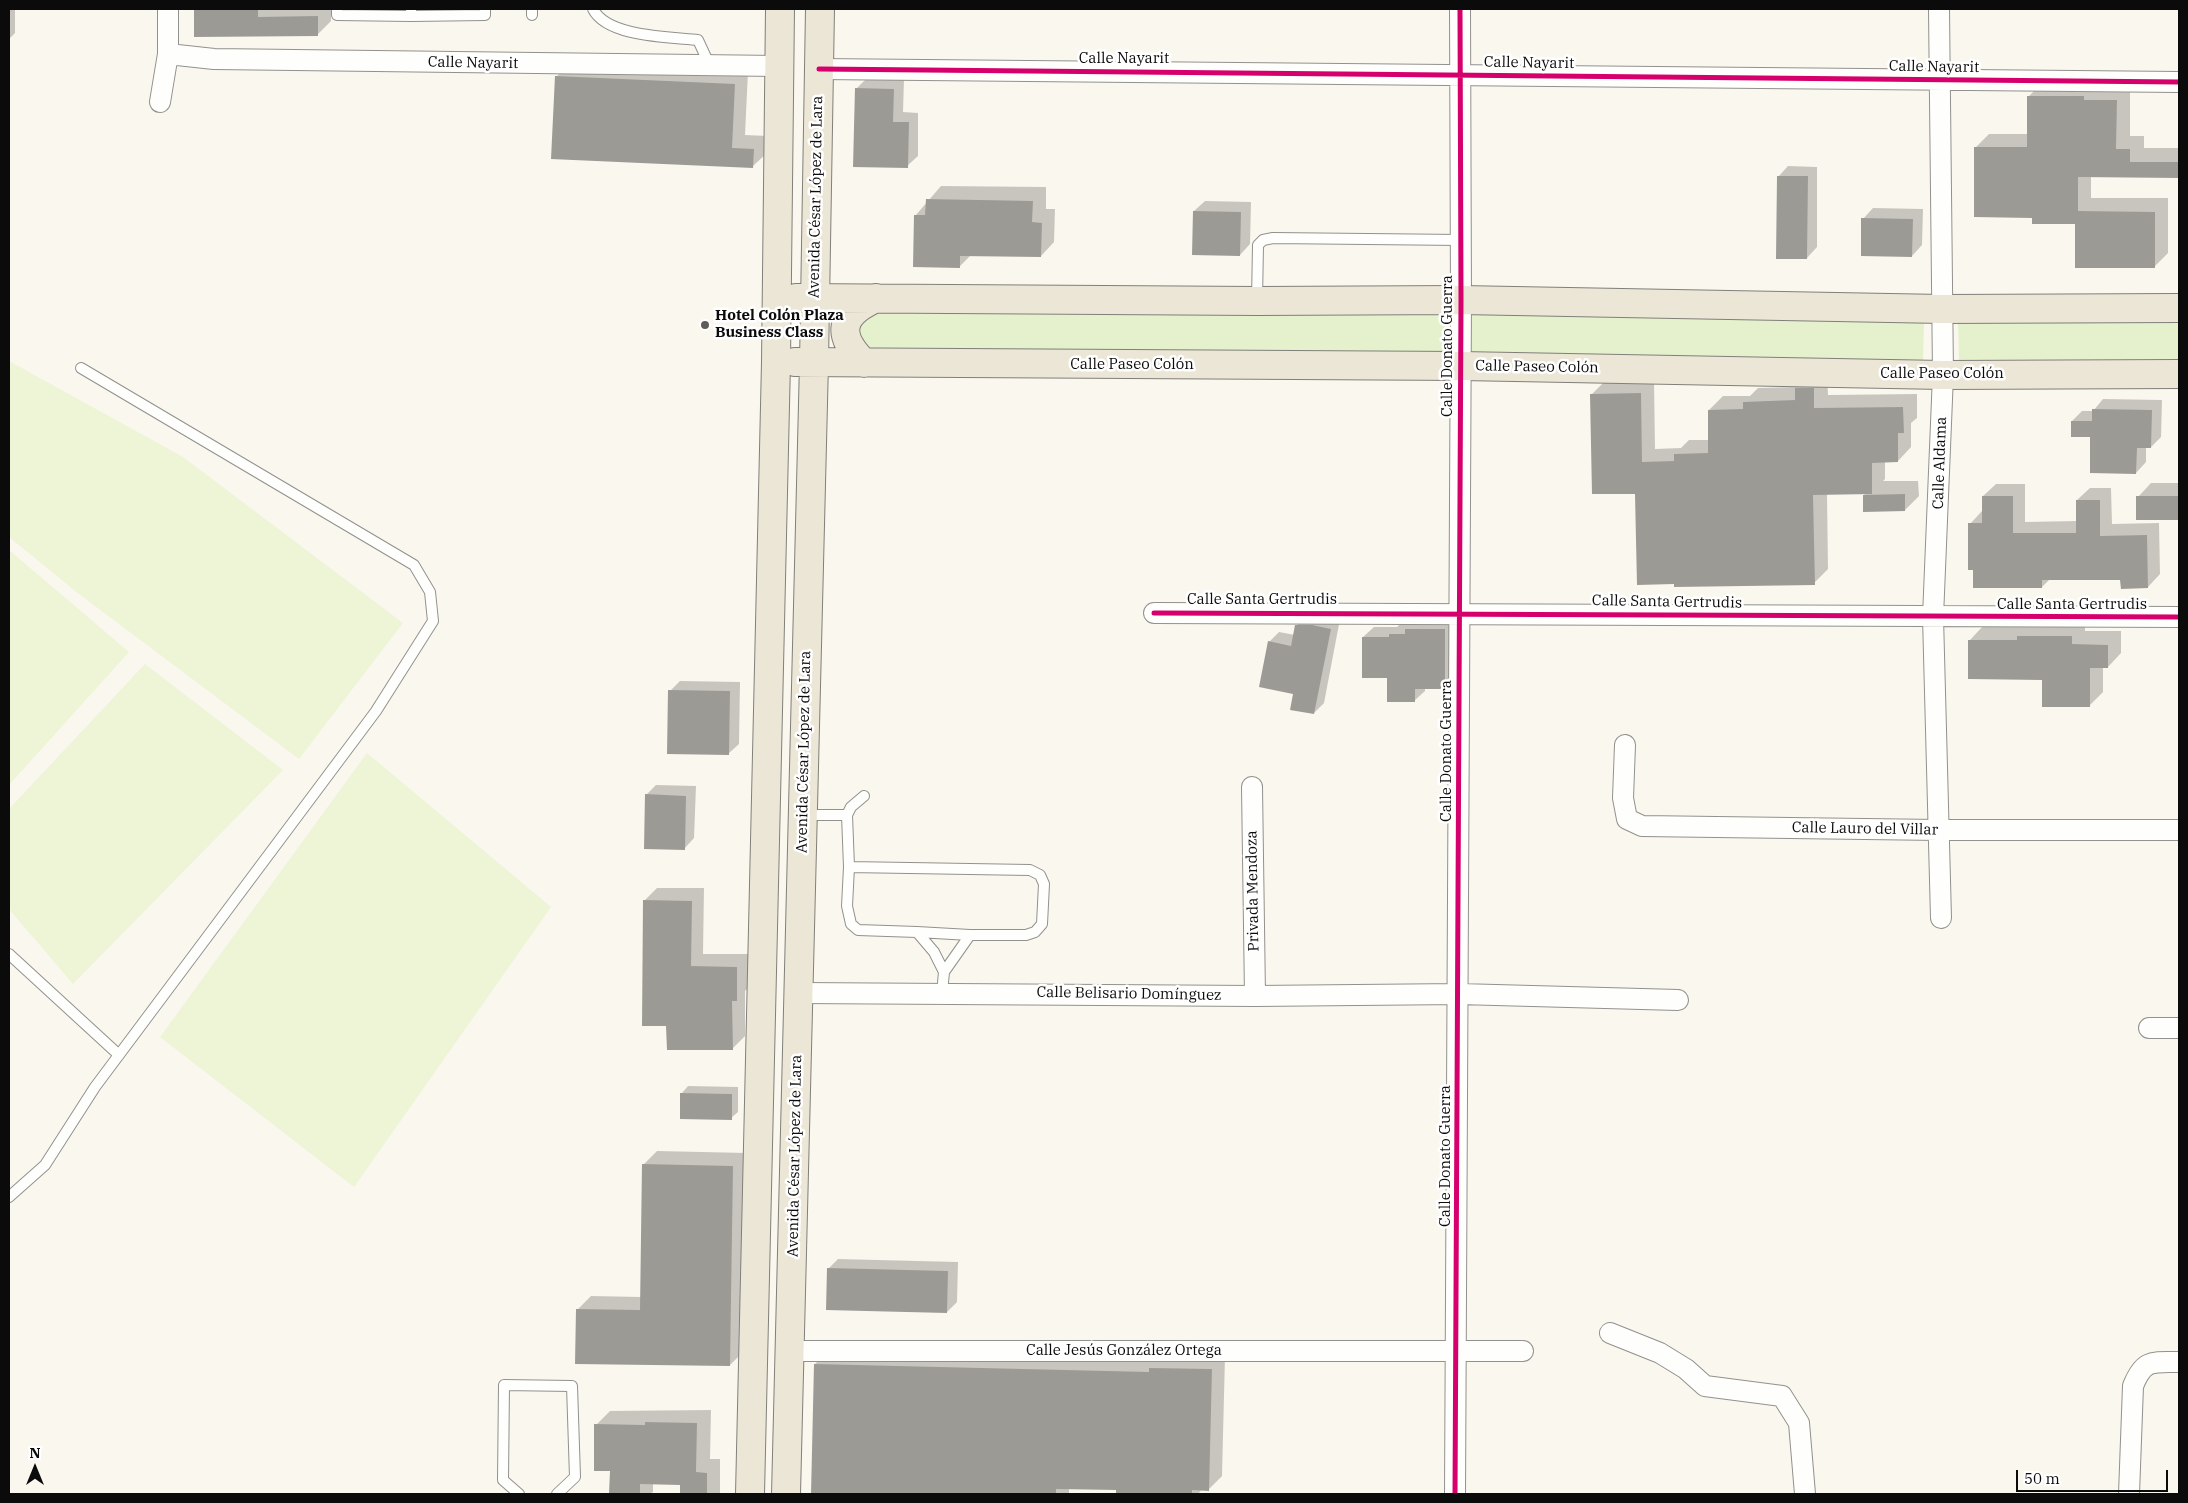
<!DOCTYPE html>
<html>
<head>
<meta charset="utf-8">
<style>
  body { margin:0 }
  #map { position:relative; width:2188px; height:1503px; overflow:hidden; background:#faf7ee; font-family:"IBM Plex Serif",serif }
  canvas { display:block }
  .frame { position:absolute; inset:0; border:10px solid #0b0b0b; pointer-events:none }
  .north { position:absolute; left:10px; top:1443px; width:50px; height:50px; -webkit-text-stroke:4px #fff; paint-order:stroke; rotate:0deg; font-size:14px; font-weight:700; line-height:20px; text-align:center; color:#0b0b0b }
  .north::after { content:''; display:block; margin:auto; width:18px; height:22px; background:#0b0b0b; clip-path:polygon(50% 0,100% 100%,50% 72%,0 100%) }
  .scale { position:absolute; left:2016px; top:1470px; width:152px; height:22px; box-sizing:border-box; border:2px solid #0b0b0b; border-top:0; padding-left:6px; font-size:15px; line-height:18px; white-space:nowrap; color:#0b0b0b; -webkit-text-stroke:4px #fff; paint-order:stroke }
</style>
</head>
<body>
<div id="map">
<canvas width="2188" height="1503"></canvas>
<div class="frame"></div>
<div class="north">N</div>
<div class="scale">50 m</div>
</div>
<script>
const c = document.querySelector('canvas').getContext('2d');
c.lineJoin = 'round';
function paint(path, color) { c.fillStyle = color; c.fill(path, 'evenodd'); }
function strokePath(path, color, width, dash) { c.strokeStyle = color; c.lineWidth = width; c.lineCap = dash ? 'butt' : 'round'; c.setLineDash(dash || []); c.stroke(path); }
function drawText(font, color, halo, rows, align = 'center') {
  c.font = font + ' "IBM Plex Serif",serif'; c.lineWidth = 5; c.setLineDash([]); c.textBaseline = 'middle'; c.strokeStyle = halo; c.fillStyle = color; for (const [text, x, y, turn = 0] of rows) {
    c.save(); c.translate(x, y); c.rotate((+turn || 0) * Math.PI / 180); c.textAlign = isNaN(turn) ? turn : align; if (halo) c.strokeText(text, 0, 0); c.fillText(text, 0, 0); c.restore();
  }
}
const green = new Path2D(`
  M896 304 1447 310 1446 362 893 358 858 345 857 316Z
  M1468 311 1924 319 1923 361H1467Z
  M2179 317V361L1959 362 1958 319Z`);
const pitch = new Path2D(`
  M9 361 183 457 403 623 299 759 79 594 9 537Z
  M9 550 129 652 9 785Z
  M145 664 283 770 73 984 9 909V809Z
  M367 753 551 907 354 1187 160 1037Z`);
const shadow = new Path2D(`
  M9 9H15V33L9 39Z
  M195 9H331V21L317 35 195 36Z
  M570 63 748 71 745 135 768 136 767 153 753 166 556 77Z
  M867 78 904 79 903 112 918 113V156L907 166 857 88Z
  M2042 83 2130 87V136H2144V148H2179V177L2091 176V198H2168V253L2154 267 2076 223 2033 217 1975 148 1989 134H2028V97Z
  M1788 166 1817 167V247L1807 258 1778 177Z
  M941 186 1046 187V209H1055L1054 242 1041 256 971 255 959 267 915 216Z
  M1205 201 1251 202 1250 244 1240 255 1194 211Z
  M1873 208 1923 209 1922 245 1912 256 1863 219Z
  M1810 375H1827L1828 395 1917 394V418L1911 423V447L1898 461H1885V479L1883 481H1918L1919 496 1905 510 1864 495 1866 493 1827 494 1828 569 1814 583 1637 493 1591 395 1605 381 1654 380 1655 449 1681 448 1689 440H1709V410L1723 396H1750L1758 388 1798 387Z
  M2103 399 2162 400 2161 437 2151 447H2146V462L2136 473 2072 421 2082 411H2093Z
  M2151 483H2179V519L2138 518V497Z
  M1996 484H2025V522L2077 521V500L2090 488H2111L2112 524 2159 523 2160 574 2148 587 2122 579H2050L2042 587 1974 569 1970 524 1982 511 1983 496Z
  M1307 616 1340 619 1324 703 1314 713 1295 693 1269 642 1279 632 1295 635 1296 626Z
  M1454 620V678L1444 688H1425V691L1414 701 1388 677 1363 637 1374 627H1397L1400 624Z
  M2032 623H2085V631H2121V653L2108 667H2103V692L2089 706 2044 678 1970 640 1983 626 2028 627Z
  M680 681 740 682 739 744 728 754 670 691Z
  M656 785 696 786 694 838 684 849 646 795Z
  M657 888H704L703 954H749V987L745 991V1036L733 1048 667 1025 644 901Z
  M688 1086 738 1087V1112L731 1118 682 1093Z
  M657 1151 747 1153 744 1351 730 1365 577 1310 591 1296 641 1297 643 1165Z
  M838 1259 958 1262 957 1302 947 1312 828 1269Z
  M829 1350 1225 1356 1222 1476 1208 1490 1202 1489 1198 1494H1118V1489L1069 1488V1494H812L815 1364Z
  M711 1410 710 1459H720V1494H682V1484L653 1483V1492L650 1494H610L611 1470 596 1425 610 1411Z`);
const building = new Path2D(`
  M194 9H258V17L318 16V36L194 37Z
  M555 76 735 84 732 148 754 149 753 168 551 159Z
  M855 88 894 89 893 122H909L908 168 853 167Z
  M2027 96H2084V100H2117L2116 149H2130V162H2179V178L2078 177V211L2155 212V268H2075V224H2032V218L1974 217V147H2027Z
  M1777 176H1808L1807 259H1776Z
  M926 199 1033 201 1032 222 1042 223 1041 257 960 256V268L913 267 914 215H925Z
  M1193 211 1241 212 1240 256 1192 255Z
  M1861 218 1913 219 1912 257 1861 256Z
  M1795 388H1814V408L1903 407 1904 433H1898V462L1872 463V494L1813 495 1815 585 1674 587V584L1637 585 1635 494H1592L1590 394 1641 393 1642 462 1674 461V454L1708 453V410L1743 409V402L1795 400Z
  M2092 409 2152 410 2151 448H2137L2136 474 2090 473V437H2071V421H2092Z
  M1905 494V511L1863 512V495Z
  M1982 496H2013V533H2076V500H2100V536L2147 535 2148 588 2121 589 2120 580H2042V588H1973V570H1968V523H1982Z
  M2136 496H2179V520H2136Z
  M1295 625H1312L1331 629 1314 714 1290 710 1293 694 1259 687 1268 641 1291 646Z
  M1405 629H1445V689H1415V702H1387V678H1362V637H1389V634H1405Z
  M2017 636H2072V644L2108 645V668H2090V707H2042V680L1968 679V640H2017Z
  M668 690 730 691 729 755 667 754Z
  M645 794 686 796 685 850 644 849Z
  M643 900 692 901 691 966 737 967V1001H732L733 1050H667L666 1026H642Z
  M680 1093 732 1094V1120L680 1119Z
  M642 1164 733 1166 730 1366 575 1364 576 1309 640 1310Z
  M827 1268 948 1271 947 1313 826 1310Z
  M814 1364 1149 1372V1368L1212 1369 1209 1491 1192 1490V1494H1116V1490L1056 1489V1494H811Z
  M645 1422 697 1423 696 1472 707 1473V1494H680V1485L640 1484V1494H609L610 1471H594V1424L645 1425Z`);
const lane = new Path2D(`
  M337 9V15L411 16
  M411 9V16L485 15V9
  M593 9C607 37 669 37 698 40L710 66
  M532 15V9
  M1257 300 1258 245 1263 240 1273 238 1461 240
  M864 796 851 807 847 815 849 867 847 906 851 924 858 930 917 932 934 952 944 972 942 993
  M804 815H847
  M849 867 1030 870 1040 875 1044 884 1042 924 1035 932 1026 935H970L944 972
  M917 932 970 935
  M9 954 119 1055
  M9 1197 45 1165 95 1087 376 711 433 621 430 592 414 565 81 368
  M519 1494 503 1480 504 1385 572 1386 575 1477 557 1494`);
const street = new Path2D(`
  M1939 9 1943 375 1933 617 1941 918
  M168 54 214 59 778 66
  M819 69 2179 82
  M160 102 168 54V9
  M1154 613 2179 617
  M1625 745 1623 798 1627 819 1642 826 1939 830H2179
  M1252 787 1255 996
  M799 993 1255 996 1459 994 1678 1000
  M2149 1028H2179
  M1610 1333 1660 1353 1686 1369 1705 1386 1782 1396 1799 1423 1805 1494
  M790 1351H1523
  M1455 1494 1461 300 1460 9
  M2129 1494 2133 1386C2144 1359 2152 1362 2179 1362`);
const primary = new Path2D(`
  M796 298 1257 301 1461 300 1943 309 2179 308
  M795 362 1461 366 1943 375 2179 374
  M864 363C836 335 839 315 876 298
  M750 1494 776 362 780 9
  M786 1494 814 363 820 9`);
const cycleway = new Path2D(`
  M819 69 2179 82
  M1154 613 2179 617
  M1455 1494 1461 300 1460 9`);
const markers = [
  [705,325,5,"#5f5e5a"]
];
const streetNames = [
  ["Calle Nayarit",1124,59],
  ["Calle Nayarit",473,63,1],
  ["Calle Nayarit",1529,63,1],
  ["Calle Nayarit",1934,67,1],
  ["Avenida César López de Lara",816,197,-89],
  ["Calle Donato Guerra",1448,346,-90],
  ["Calle Paseo Colón",1132,365],
  ["Calle Paseo Colón",1537,367,1],
  ["Calle Paseo Colón",1942,374],
  ["Calle Aldama",1940,463,-88],
  ["Calle Santa Gertrudis",1262,600],
  ["Calle Santa Gertrudis",1667,602,1],
  ["Calle Santa Gertrudis",2072,605],
  ["Calle Donato Guerra",1447,751,-90],
  ["Avenida César López de Lara",804,752,-89],
  ["Calle Lauro del Villar",1865,829,1],
  ["Privada Mendoza",1253,891,-91],
  ["Calle Belisario Domínguez",1129,994,1],
  ["Avenida César López de Lara",795,1156,-89],
  ["Calle Donato Guerra",1446,1156,-90],
  ["Calle Jesús González Ortega",1124,1351]
];
const poiNames = [
  ["Hotel Colón Plaza",715,316],
  ["Business Class",715,333]
];
paint(green, '#e4f1cc');
paint(pitch, '#eef4d6');
paint(shadow, '#0003');
paint(building, '#9c9a94');
strokePath(lane, '#93918d', 12);
strokePath(street, '#93918d', 22);
strokePath(primary, '#807f7a', 30);
strokePath(lane, '#fefefc', 10);
strokePath(street, '#fefefc', 20);
strokePath(primary, '#ece6d6', 28);
strokePath(cycleway, '#d6006c', 5);
for (const [x, y, r, color] of markers) { const dot = new Path2D(); dot.arc(x, y, r, 0, 2 * Math.PI); c.fillStyle = color; c.fill(dot); strokePath(dot, '#fff', 2); }
drawText('15px', '#0b0b0b', '#fff', streetNames);
drawText('bold 15px', '#0b0b0b', '#fff', poiNames, 'left');
</script>
</body>
</html>
